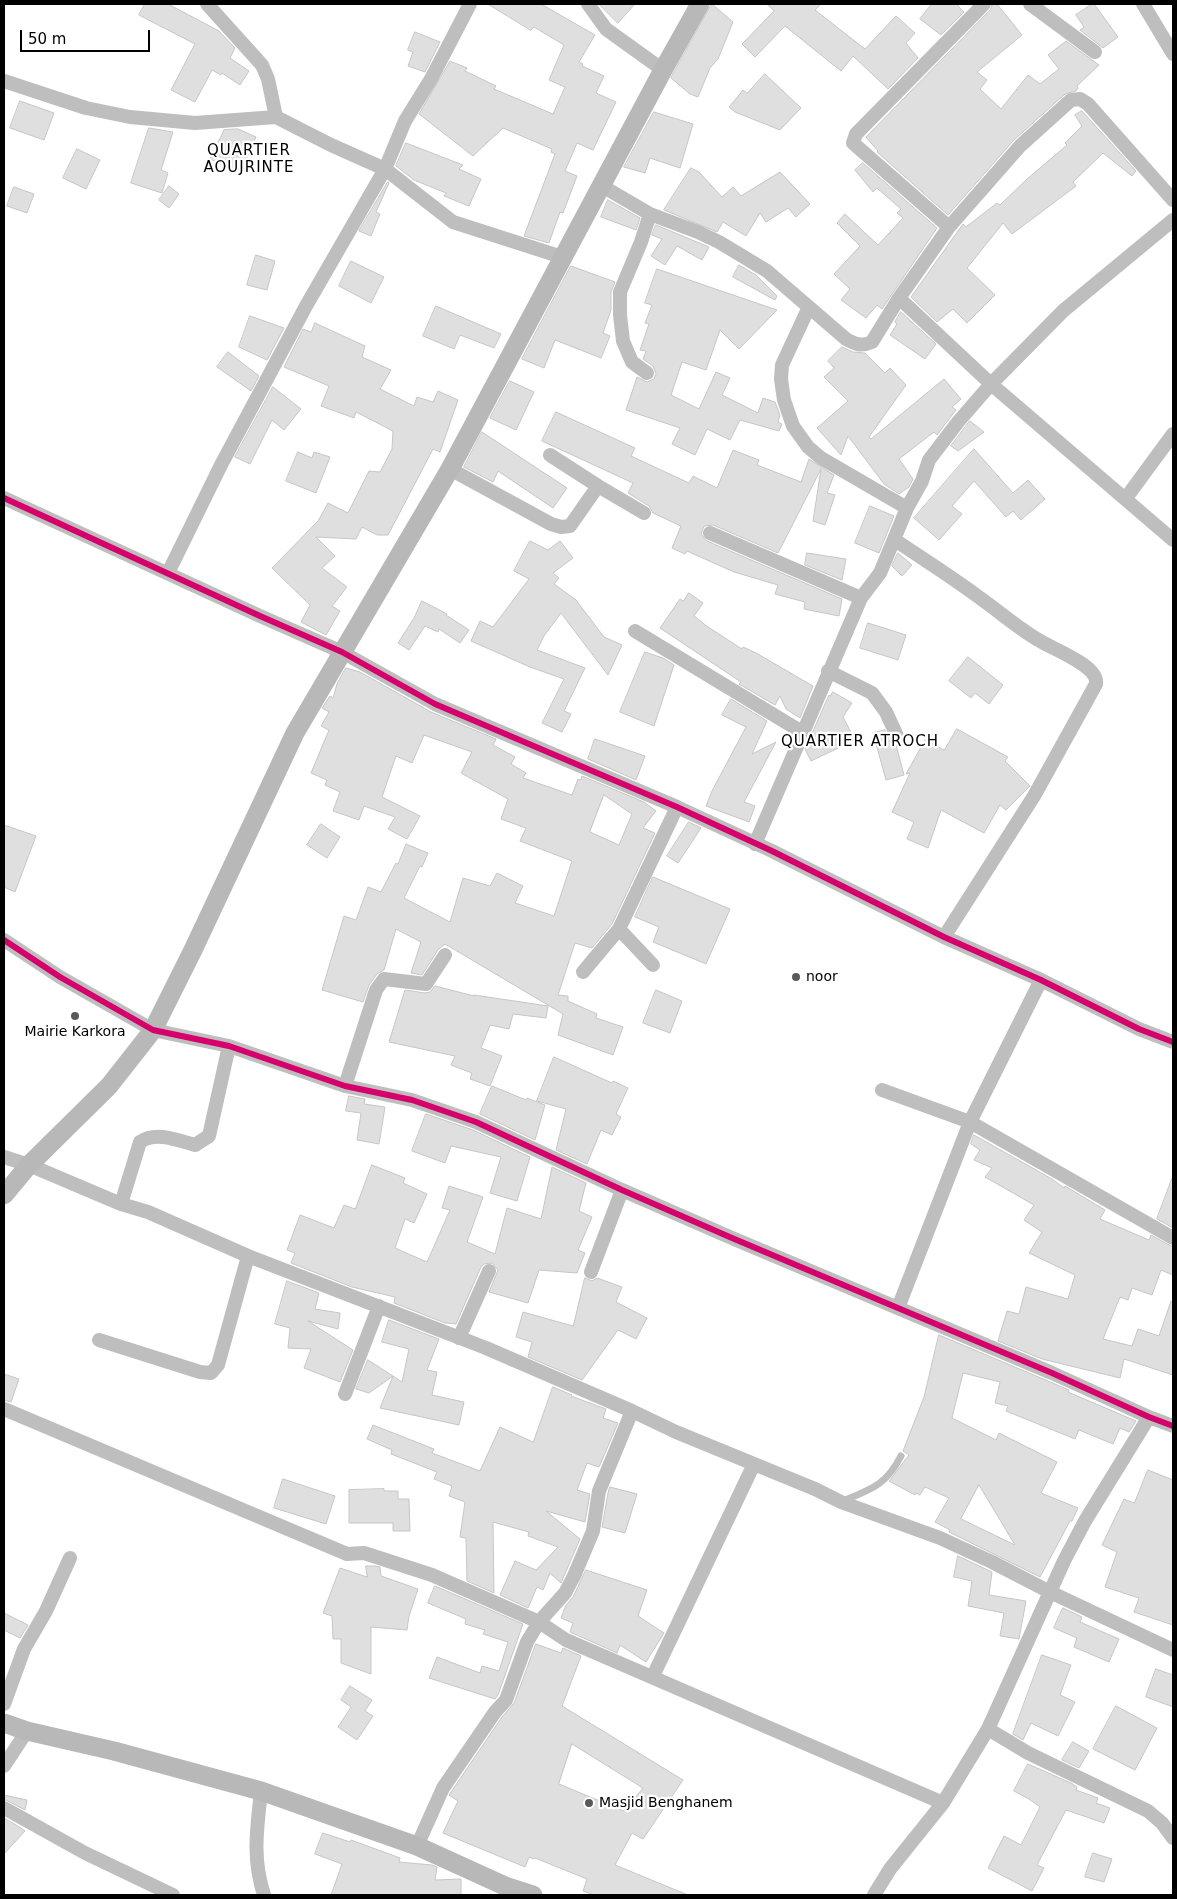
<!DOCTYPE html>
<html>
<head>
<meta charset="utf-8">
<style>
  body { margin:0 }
  #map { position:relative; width:1177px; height:1899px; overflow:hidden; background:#fff; font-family:"DejaVu Sans",sans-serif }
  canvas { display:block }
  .frame { position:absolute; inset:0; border:5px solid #000; pointer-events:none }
  .scale { position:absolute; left:20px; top:30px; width:130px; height:22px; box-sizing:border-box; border:2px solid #000; border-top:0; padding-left:6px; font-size:15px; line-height:18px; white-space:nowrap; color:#000; -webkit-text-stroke:4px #fff; paint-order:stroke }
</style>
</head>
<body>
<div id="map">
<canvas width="1177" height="1899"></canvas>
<div class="frame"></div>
<div class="scale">50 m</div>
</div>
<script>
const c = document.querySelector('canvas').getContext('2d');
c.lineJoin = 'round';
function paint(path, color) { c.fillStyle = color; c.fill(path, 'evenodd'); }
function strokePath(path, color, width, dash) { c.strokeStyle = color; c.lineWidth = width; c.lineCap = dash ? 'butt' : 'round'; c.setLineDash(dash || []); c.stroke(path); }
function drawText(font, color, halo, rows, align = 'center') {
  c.font = font + ' "DejaVu Sans",sans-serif'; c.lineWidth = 4.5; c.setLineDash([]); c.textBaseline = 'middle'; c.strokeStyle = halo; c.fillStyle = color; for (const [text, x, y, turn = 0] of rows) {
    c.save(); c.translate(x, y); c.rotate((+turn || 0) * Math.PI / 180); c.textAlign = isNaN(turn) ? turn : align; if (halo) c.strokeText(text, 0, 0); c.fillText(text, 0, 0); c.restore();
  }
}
const building = new Path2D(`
  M145 4H168L219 31 235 48 230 58 249 71 240 85 222 73 221 75 212 70 195 102 171 90 195 44 139 15Z
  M488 4H541L595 35 579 62 583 64 582 66 604 76 596 93 616 102 593 150 577 143 565 171 577 176 563 213 560 212 549 243 524 236 555 154 551 152 552 149 503 128 473 156 419 114 450 61 467 68 465 71 496 86 494 89 553 114 565 87 549 80 564 45 534 27 531 30Z
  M599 4H635L618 23Z
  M712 4 733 22 718 59 710 68 698 97 690 94 671 78Z
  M767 4H821L815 10 865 49 896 16 915 33 906 43 918 58 888 89 853 56 841 71 785 26 755 57 742 44 774 11Z
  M932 4H956L964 12 941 35 920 19Z
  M993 4H997L1022 35 977 72 987 80 980 89 1001 109 1028 75 1040 84 1059 69 1048 55 1066 41 1099 65 1077 86 1078 88 1076 91 1065 94 1014 140 948 215 877 152 878 151 866 137 990 10Z
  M1092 4H1094L1118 37 1103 48 1080 30 1084 27 1076 15Z
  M415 32 440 42 425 72 408 66 413 52 408 50Z
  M765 74 801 108 780 130 735 112 729 107 743 90 747 93Z
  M20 101 54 113 44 140 10 128Z
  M1082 111 1136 171 1132 176 1103 153 1073 182 1076 186 1012 234 1003 223 967 268 995 295 967 323 953 309 937 322 911 297 963 224 966 227 997 203 1000 205 1027 179 1067 145 1065 143 1082 126 1075 115Z
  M654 112 693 124 680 168 650 158 645 173 624 167Z
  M149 128 173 132 161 170 168 173 162 193 131 183Z
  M238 129 256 137 240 173 210 159 224 130Z
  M406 143 463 165 459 169 481 179 469 206 444 196 446 193 414 180 396 166Z
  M77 149 100 160 86 189 63 178Z
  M863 163 937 228 882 309 877 305 866 318 841 300 850 289 834 274 860 246 837 223 845 214 878 245 903 218 897 213 901 209 877 188 873 192 855 170Z
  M691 168 699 172 722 197 733 187 741 196 780 172 810 204 796 217 788 208 766 222 760 213 746 236 723 222 717 232 664 210Z
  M388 182 389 183 376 212 380 214 371 236 359 231Z
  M169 186 179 194 169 208 159 200Z
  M14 187 34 194 27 213 7 206Z
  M608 200 640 218 636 230 601 217Z
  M656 225 709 247 702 260 677 246 665 265 651 256 662 239 652 235Z
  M256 255 275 261 267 290 247 285Z
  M351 261 384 277 371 303 339 286Z
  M739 265 756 275 777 296 775 300 733 277Z
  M571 266 615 282 611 292V310L603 333 610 336 601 358 555 340 544 368 522 359Z
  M657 269 777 310 739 349 720 330 706 370 682 362 671 395 699 409 716 372 730 378 722 395 758 413 763 398 775 402 780 415 778 422 782 424 779 431 740 420 730 440 707 429 695 455 672 444 680 428 626 410 637 377 647 382 654 379 656 374 653 366 643 359 646 351 640 350 649 324 645 323 652 305 645 303Z
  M436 306 501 334 494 348 460 335 454 349 423 336Z
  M901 312 936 344 925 359 890 335 897 324 895 322Z
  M250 316 284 328 267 360 239 347Z
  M315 323 365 346 362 357 391 370 380 389 414 406 417 397 433 402 438 391 458 400 440 452 433 449 388 535H377L362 527 356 539 316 537 335 556 322 568 347 587 332 606 340 611 326 635 301 622 310 605 272 568 318 521 328 503 348 513 369 471 380 472 392 449 393 431 356 412 354 418 321 406 329 386 284 367 303 329 311 332Z
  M842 347 853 352 865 353 885 373 890 368 906 385 869 437 871 439 944 379 961 399 952 407 956 410 937 435 934 432 899 459 913 479 909 487 899 494 884 484 848 436 841 455 817 428 848 401 824 377 834 368 828 361Z
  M228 352 259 376 251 391 217 367Z
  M510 381 534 392 516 430 490 418Z
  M273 387 301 409 284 430 272 420 250 464 235 457Z
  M556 412 635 448 631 456 689 483 693 476 717 488 733 450 759 460 757 465 801 482 809 459 834 475 827 493 835 495 825 525 813 521 821 469 778 553 713 525 704 526 701 534 707 541 842 599 839 616 804 609 805 602 775 594 778 585 734 572 687 551 685 554 672 548 681 526 653 513 649 506 628 493 633 483 542 441Z
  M970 421 984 432 958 451 951 446Z
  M482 432 567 488 553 508 498 471 493 482 464 467Z
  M974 449 1013 493 1028 480 1045 499 1021 520 1013 511 1006 517 974 481 952 506 962 514 939 540 914 518Z
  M298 452 312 458 314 452 330 457 316 493 286 481Z
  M870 506 894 516 879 553 855 543Z
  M530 541 548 550 560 541 573 558 553 573 559 578 554 584 576 600 604 637 622 645 608 675 561 613 544 636 537 650 585 668 564 711 571 714 562 732 542 723 564 679 530 667 471 641 480 621 493 627 529 579 514 571Z
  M807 553 846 559 842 580 805 565Z
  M898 553 912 565 902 576 892 566Z
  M689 593 703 603 694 616 708 627 742 649 743 647 756 653 813 686 800 718 786 709 780 696 775 705 739 684 741 682 660 628 680 599 683 601Z
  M422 601 447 614 446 615 469 630 460 643 439 629 438 632 425 626 409 650 398 643 414 618Z
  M868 623 906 635 898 660 860 648Z
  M645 652 663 658 674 665 654 726 620 712Z
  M968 657 1003 685 989 704 975 693 971 698 949 681Z
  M346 668 360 672 431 712 496 739 493 745 515 757 511 764 526 773 523 778 572 795 578 779 581 780 582 776 644 802 656 811 643 828 655 833 612 924 592 948 575 943 558 995 568 996V1001L597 1014 596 1018 623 1027 613 1055 558 1035 563 1014 445 944 438 950 422 975 411 973 421 942 396 929 384 970 377 974 369 985 363 1002 322 990 344 916 356 920 368 887 381 892 396 863 398 864 406 844 428 853 422 867 420 866 404 898 450 922 463 878 490 886 497 873 523 886 515 903 554 916 572 861 520 841 526 828 501 819 508 799 461 773 472 752 424 735 412 763 396 756 382 797 420 816 407 839 388 829 395 817 364 806 359 820 333 811 340 792 325 785 327 780 311 773 329 730 321 726 329 712 322 708 330 696 333 698 337 684ZM604 795 632 814 619 845 590 832Z
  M833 692 852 703 843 717 855 740 811 761 805 749 829 695 830 696Z
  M731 699 767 721 752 754 776 742 744 802 755 806 749 822 706 806 712 791 746 727 722 715Z
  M957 729 1008 757 1005 761 1030 786 1006 810 1000 805 984 833 941 810 928 848 907 839 914 822 892 812 910 773 906 774 925 740 944 750Z
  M885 730 889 740 896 745 904 775 886 780 873 733Z
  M595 739 645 756 636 780 588 759Z
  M689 822 701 828 678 863 667 856Z
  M321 824 340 837 327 858 307 845Z
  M4 825 36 836 15 892 4 887Z
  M653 877 730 909 706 964 653 942 659 927 635 917Z
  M435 986 474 996V995L548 1006 546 1018 513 1014 509 1029 490 1025 481 1048 502 1056 490 1086 470 1079 472 1073 451 1065 455 1056 389 1042 405 990 425 993 430 992Z
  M656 990 682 1001 670 1033 643 1023Z
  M554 1057 612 1083 613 1081 628 1088 616 1114 621 1117 612 1135 601 1130 587 1164 556 1150 566 1109 537 1101Z
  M492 1086 526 1100 527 1098 545 1105 535 1140 480 1114Z
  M349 1096 365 1099 364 1104 385 1107 379 1144 357 1140 361 1113 346 1111Z
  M426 1114 473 1130 530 1157 517 1201 490 1193 501 1157 451 1146 445 1163 412 1151Z
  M974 1135 1052 1179 1064 1188 1065 1186 1105 1210 1100 1219 1149 1240 1151 1235 1173 1247V1275L1161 1270 1152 1295 1132 1288 1128 1300 1120 1297 1103 1339 1132 1346 1138 1329 1159 1336 1171 1301 1173 1302V1375L1124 1359 1120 1378 1042 1359 998 1341 1007 1311 1019 1314 1026 1287 1068 1299 1075 1275 1029 1253 1042 1232 1024 1220 1034 1205 985 1177 992 1168 974 1160 980 1150 971 1144Z
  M372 1165 405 1178 403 1183 427 1194 414 1223 405 1219 395 1248 427 1262 450 1210 442 1208 449 1186 483 1197 467 1242 495 1254 507 1208 541 1219 552 1167 586 1183 579 1211 592 1217 578 1250 585 1253 577 1273 539 1270 528 1303 489 1292 498 1270 492 1263 484 1264 481 1267 456 1324 445 1323 394 1303 395 1297 352 1287 291 1263 295 1253 287 1250 300 1215 334 1228 344 1205 355 1209Z
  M1172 1179H1173V1228L1157 1219Z
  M585 1278 592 1281 597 1278 622 1287 616 1302 647 1318 636 1339 618 1330 582 1380 528 1357 532 1342 516 1337 523 1312 573 1326Z
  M287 1281 319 1293 315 1309 340 1313 338 1329 308 1321 353 1350 340 1382 304 1368 311 1349 288 1348 290 1328 275 1324Z
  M389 1320 439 1339 427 1370 437 1372 432 1395 464 1402 459 1425 380 1408 393 1376 402 1382 409 1349 382 1342Z
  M939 1335 1048 1381 1069 1390 1068 1392 1136 1421 1129 1432 1120 1428 1113 1444 1079 1430 1075 1439 1006 1411 1008 1406 995 1403 1000 1382 963 1373 952 1418 996 1440 999 1433 1057 1462 1041 1493 1078 1508 1072 1521H1070L1040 1577 949 1532 950 1530 935 1522 949 1498 925 1487 920 1495 916 1493 915 1495 889 1481 909 1455 903 1451 924 1397ZM979 1485 1015 1545 961 1519Z
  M368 1360 393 1376 369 1393 356 1389Z
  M4 1374 19 1379 11 1402 4 1400Z
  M553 1387 572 1395 571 1396 606 1409 603 1418 618 1423 599 1467 587 1463 577 1490 590 1494 585 1522 546 1511 580 1539 561 1583 550 1573 543 1590 537 1587 528 1608 500 1595 515 1561 536 1570 558 1547 528 1536 529 1532 493 1522 494 1593 467 1581 466 1538 460 1537 465 1502 449 1496 452 1486 434 1479 437 1472 391 1454 392 1450 367 1439 373 1425 434 1449 432 1453 480 1471 500 1427 533 1442Z
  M1148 1470 1173 1480V1625L1134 1612 1139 1598 1105 1587 1117 1552 1102 1545 1124 1499 1134 1503Z
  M283 1479 335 1496 326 1524 274 1508Z
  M610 1487 637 1494 625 1533 602 1527 608 1493Z
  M384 1489V1491H398V1499H409L410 1531H393V1523H349V1490Z
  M958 1556 992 1572 989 1595 1026 1601 1019 1639 1000 1636 1004 1613 968 1606 972 1581 954 1577Z
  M366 1566H375L380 1567 381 1576 418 1589 409 1616 407 1630 371 1627V1674L341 1663V1639H333L332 1616 323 1613 340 1568 367 1577Z
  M586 1570 647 1590 638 1616 664 1633 646 1662 620 1645 617 1653 570 1632 573 1623 561 1618 566 1605 573 1597Z
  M435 1586 523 1624 498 1695 495 1699 429 1678 437 1657 480 1673 482 1666 499 1671 508 1642 483 1634 485 1630 465 1624 466 1619 428 1603Z
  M1063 1608 1082 1617 1080 1622 1119 1639 1109 1662 1074 1647 1077 1638 1054 1628Z
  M4 1613 28 1625 20 1638 4 1630Z
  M536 1644 561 1653 563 1648 581 1656 562 1706 683 1780 643 1839 632 1833 615 1865 688 1895H594L583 1891 587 1879 535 1858 534 1859 529 1857 525 1867 443 1833 458 1801 449 1795 451 1792 502 1717 514 1703ZM572 1744 643 1788 624 1811 559 1784Z
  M1042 1655 1071 1665 1060 1695 1075 1702 1058 1736 1031 1723 1023 1740 1013 1734Z
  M1156 1669 1173 1675V1707L1146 1697Z
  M350 1686 372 1700 365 1711 373 1716 357 1740 338 1727 351 1707 341 1700Z
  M1116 1706 1157 1728 1135 1770 1093 1749Z
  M1073 1742 1089 1751 1079 1768 1062 1760Z
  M1028 1764 1071 1783 1077 1787 1076 1790 1098 1798 1096 1803 1110 1808 1104 1823 1066 1810 1037 1865 1044 1868 1032 1891 988 1868 1004 1836 1021 1845 1040 1807 1029 1799 1014 1791Z
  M4 1795 27 1800 25 1810 4 1799Z
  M4 1818 21 1828 25 1831 4 1854Z
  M323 1833 350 1842 351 1840 400 1858 399 1862 432 1865 437 1867 435 1880 461 1879V1895H331L342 1864 315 1854Z
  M1093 1853 1112 1859 1104 1882 1085 1877Z`);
const service = new Path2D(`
  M843 1501C872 1489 886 1485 901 1456`);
const minor = new Path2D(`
  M207 4 262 65 268 79 276 117
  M588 4 606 29 663 70
  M1030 4 1095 52
  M1143 4 1173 54
  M4 81 86 108 130 117 195 123 276 117 331 145 385 169 453 222 562 257
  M602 186 650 214 698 232 719 242 767 271 846 339C855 344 861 347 872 342L899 298 991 384 1173 540
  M949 227 853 143 856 134 984 4
  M899 298 949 227 1020 146 1071 100 1080 99 1088 104 1173 200
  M809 307 782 365 781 379 784 400 793 426 808 447 821 458 907 508
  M647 373 632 362 623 341 620 315V292L641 242 650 214
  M550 455 598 486
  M450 469 551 524 561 527 570 526 598 486 644 513
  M4 498 260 616 342 652 435 704 677 807 772 851 944 937 1041 980 1139 1029 1173 1042
  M1126 498 1173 434
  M710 533 861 598
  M895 540C923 559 952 577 980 598 1000 612 1020 630 1042 642 1055 650 1099 666 1096 684L1034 796 944 937
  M168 573 221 465 306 306 385 169 405 121 431 79 470 4
  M635 631 802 732
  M828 671 872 693 886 712 897 736
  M755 844 861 598 880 573 907 508 922 481 929 460 958 422 991 384 1063 311 1173 220
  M619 929 653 965
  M4 940 60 977 153 1030 229 1046 345 1086 412 1100 476 1122 622 1190 732 1238 1052 1373 1149 1417 1173 1426
  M583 972 619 929 677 807
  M345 1086 376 990 384 979 426 984 445 955
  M882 1090 970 1122 1173 1238
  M4 1157 29 1165 121 1204 148 1212 248 1256 486 1348 632 1411 676 1432 815 1489 841 1502 940 1538 992 1562 1050 1592 1173 1650
  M121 1204 140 1142C156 1131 177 1140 195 1145L209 1136 229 1046
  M591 1272 622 1190
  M898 1308 970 1122 1041 980
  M459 1338 489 1271
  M99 1340 200 1372 211 1373 218 1365 248 1256
  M345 1394 379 1306
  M4 1409 347 1554 364 1553 432 1575 539 1622 566 1640 943 1803
  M653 1676 754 1464
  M4 1704 24 1649 46 1611 70 1558
  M988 1729 1028 1753 1148 1811 1162 1823 1173 1838
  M4 1766 27 1731
  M261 1791C257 1829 252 1858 264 1895
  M4 1808 85 1853 173 1895
  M417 1846 443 1788 495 1712 506 1700 527 1642 539 1622 565 1593 574 1576 593 1531 599 1491 632 1411
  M874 1895 890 1869 943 1803 988 1729 1064 1561 1085 1521 1149 1417`);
const secondary = new Path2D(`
  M4 1195 29 1165 109 1086 153 1030 193 950 295 733 450 469 663 70 700 4
  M4 1723 27 1731 114 1751 261 1791 417 1846 505 1886 533 1895`);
const cycleway = new Path2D(`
  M4 498 260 616 342 652 435 704 677 807 772 851 944 937 1041 980 1139 1029 1173 1042
  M4 940 60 977 153 1030 229 1046 345 1086 412 1100 476 1122 622 1190 732 1238 1052 1373 1149 1417 1173 1426`);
const markers = [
  [796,977,5,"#595959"],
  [75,1016,5,"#595959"],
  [589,1803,5,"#595959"]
];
const poiNames = [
  ["noor",806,977],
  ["Mairie Karkora",75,1032,"center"],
  ["Masjid Benghanem",599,1803]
];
const neighbourhoodNames = [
  ["QUARTIER",249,151],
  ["AOUJRINTE",249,168],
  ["QUARTIER ATROCH",860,742]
];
paint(building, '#dfdfdf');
strokePath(building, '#c6c6c6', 1);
strokePath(service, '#bebebe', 7);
strokePath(minor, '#bebebe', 14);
strokePath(secondary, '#b8b8b8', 19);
strokePath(cycleway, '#d6006c', 6);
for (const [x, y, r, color] of markers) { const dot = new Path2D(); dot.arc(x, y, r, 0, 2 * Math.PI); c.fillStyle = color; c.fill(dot); strokePath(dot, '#fff', 2); }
drawText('14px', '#000', '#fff', poiNames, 'left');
c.letterSpacing = '1px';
drawText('15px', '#000', '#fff', neighbourhoodNames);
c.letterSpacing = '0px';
</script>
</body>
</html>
